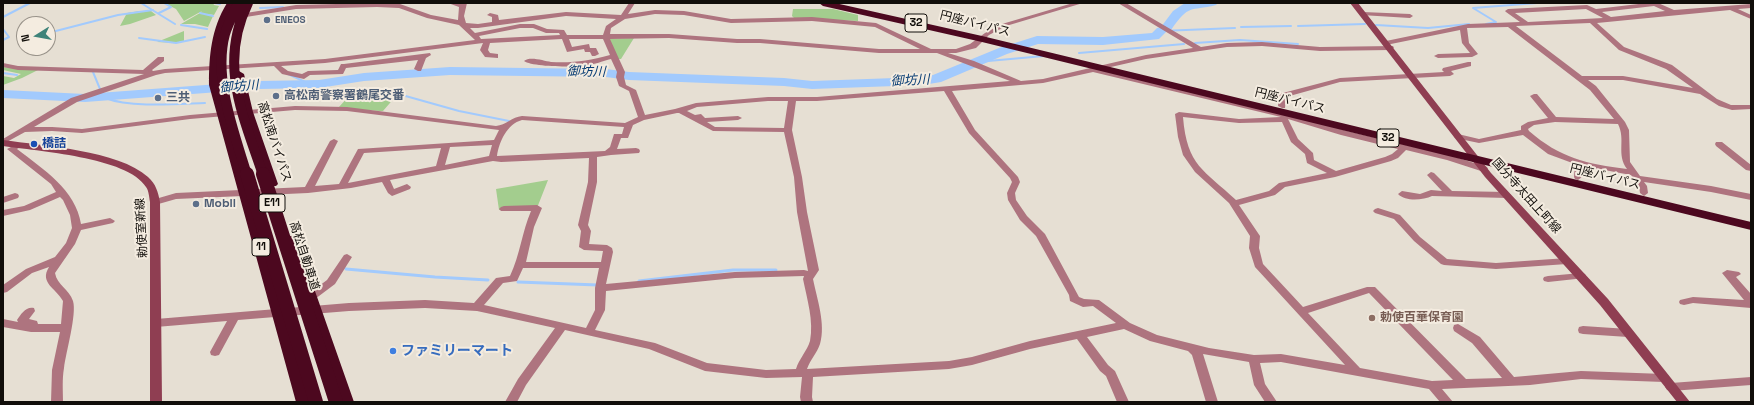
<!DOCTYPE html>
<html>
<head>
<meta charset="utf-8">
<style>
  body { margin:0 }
  #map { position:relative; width:1754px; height:405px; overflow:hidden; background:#e6dfd3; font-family:"Space Grotesk",sans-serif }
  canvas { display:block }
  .frame { position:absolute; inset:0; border:4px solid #110e0a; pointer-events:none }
  .north { position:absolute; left:16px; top:16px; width:40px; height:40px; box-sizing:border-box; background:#f4ece0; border:1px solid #99938a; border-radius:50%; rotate:259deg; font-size:11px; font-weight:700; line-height:16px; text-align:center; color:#110e0a }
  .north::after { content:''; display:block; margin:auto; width:14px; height:18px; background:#3e8379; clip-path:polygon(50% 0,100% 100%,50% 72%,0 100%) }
</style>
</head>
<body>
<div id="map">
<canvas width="1754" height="405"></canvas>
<div class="frame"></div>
<div class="north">N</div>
</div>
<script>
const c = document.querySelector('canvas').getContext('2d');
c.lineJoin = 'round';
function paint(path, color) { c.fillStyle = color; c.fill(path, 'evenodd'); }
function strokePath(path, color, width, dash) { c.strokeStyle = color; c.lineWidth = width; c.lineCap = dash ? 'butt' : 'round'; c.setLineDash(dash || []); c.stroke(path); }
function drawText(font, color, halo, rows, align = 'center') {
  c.font = font + ' "Space Grotesk","Noto Sans JP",sans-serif'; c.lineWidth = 4; c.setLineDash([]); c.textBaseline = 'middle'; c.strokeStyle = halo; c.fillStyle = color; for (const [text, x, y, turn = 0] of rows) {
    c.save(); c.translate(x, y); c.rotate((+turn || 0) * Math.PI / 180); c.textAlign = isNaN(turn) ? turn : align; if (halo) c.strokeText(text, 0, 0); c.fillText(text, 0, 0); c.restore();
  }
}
const green = new Path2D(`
  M164 3H213L214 5 219 6 214 15 208 14 213 16 208 27 195 24H181L200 13 208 14 200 13 202 11 184 21 176 9Z
  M793 9H833L858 15V21L794 18 792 16Z
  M140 11H151L156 15 130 24 120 26 127 13Z
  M184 31V41H180L179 43 157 42Z
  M634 38 621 59H617L608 39Z
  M3 67 38 70 22 78 3 85V76L14 78 21 74 3 70Z
  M351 94 396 96 383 111H380L338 108Z
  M548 180 537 208 504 209 499 210 496 189Z`);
const streamFar1 = new Path2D(`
  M141 3 175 24
  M215 3 220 4
  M260 8 283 7
  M159 13 171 7 164 3
  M200 13 213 16
  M3 17 30 3
  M1486 24 1496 22 1473 8 1537 3
  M181 25 207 29
  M1376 25 1428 28 1469 24
  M1298 26 1365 24
  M1241 27 1291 26
  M3 29 9 37 3 40
  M1161 31 1235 28
  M48 33 118 15 153 10
  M139 38 176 43 205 37
  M1195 43 1240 40 1298 44
  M1079 53 1184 44
  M977 62 1044 56
  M93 72 100 89
  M3 73 17 75
  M288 74 329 93 402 95 459 111 509 121
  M102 92 105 98C131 108 177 104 205 103`);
const stream = new Path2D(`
  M346 269 435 277 488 280
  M639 281 733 270H776
  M518 282 598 285`);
const river = new Path2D(`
  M1185 3H1218L1216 5C1189 12 1190 3 1171 30L1167 31 1159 39 1103 45 1038 44 1007 54 941 82 923 85 812 89 784 86 629 80 606 77 450 75 364 81 319 88 259 89 85 102 3 98V90L85 94 259 81 319 80 364 73 450 67 606 69 629 72 784 78 812 81 923 77 933 75 999 48 1037 36 1103 37 1152 33 1157 28 1161 27 1173 11Z`);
const street = new Path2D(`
  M377 3 400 4 431 15 458 20 459 7 448 3H467L464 16 466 23 478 24 492 22V17L487 15 490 13 498 15 499 20 566 12 621 15 629 3H635L628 14 655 10 684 11 731 19 812 17 876 23 931 49H956L970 44 985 33 1002 24 1073 3H1083L1006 26 989 35 976 48 956 53H948L974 61 1021 81 1043 79 1146 55 1193 48 1118 3H1126L1201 47 1227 43 1262 42 1320 47 1393 46 1394 48 1390 50 1320 51 1262 46 1227 47 1146 59 1102 69 1302 117 1347 131 1452 156 1487 167 1488 169 1484 172 1447 160 1406 150 1398 158 1391 161 1335 177 1285 187 1275 195 1239 205 1260 236 1259 248 1263 264 1303 307 1367 287H1375L1466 379 1502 378 1472 343 1454 331 1453 328 1454 325 1458 324 1480 337 1514 377 1581 371 1664 374 1668 375 1670 378 1668 381 1664 382 1581 379 1530 385 1442 389 1453 402H1440L1429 389 1281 362 1260 363 1265 384 1277 402H1265L1254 385 1249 362 1203 354 1218 402H1206L1192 355 1188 351 1150 341 1124 329 1087 337 1108 365 1115 371 1129 402H1117L1106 376 1100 371 1077 339 1030 349 972 365 949 369 813 377 812 397 813 402H801L800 397 802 377 766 378 705 371 649 349 565 330 526 385 517 402H505L518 379 555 328 477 311 425 308 349 311 238 320 219 355 215 356 211 355 210 352 227 321 156 327 152 326 151 323 152 320 156 319 349 303 425 300 474 303 496 278 510 276C520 255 522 232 531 211H501L499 209 501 207 504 206 537 205 542 208 534 227 526 262H601L603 251 584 250 579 247 581 231 578 225 588 182 589 158 501 162 493 161 390 180 394 189 407 184 411 187 410 189 392 196 388 193 382 182 351 188 308 193 176 199 155 205 152 204 151 202 152 200 176 193 305 187 330 141 334 139 338 141 315 186 339 184 358 149 494 140 499 130 347 111 295 110 190 119 82 133 52 131 25 132 3 144V139L71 98 144 74 18 70 3 67V63L18 66 143 70 158 57H164V61L152 70 153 71 165 69 325 59 475 40 459 25 427 18 399 8 377 7 296 9 246 17 243 15 246 13 296 5ZM655 14 684 15 731 23 812 21 875 27 920 49H879L760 39H737L669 34H610L611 28 625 19ZM566 16 616 19 606 26 603 35H567L564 30 547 29 534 24H520L475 33 470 28H478ZM520 28H533L546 33H559L560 35 481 39 479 36ZM669 38 737 43H760L879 53H937L1010 81 817 97H768L696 103 675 109 645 115 636 90 626 85 624 77 625 72 610 39ZM562 39 567 52 584 49 585 52H590L592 56H595L599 54 596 48H590L589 44 572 47 569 39H603L610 55C588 61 574 63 551 62 544 61 530 56 524 61 532 67 573 67 584 66 593 65 603 61 611 59L617 72 616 77 619 86 629 91 638 117 625 123 522 116C512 117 506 125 496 126L347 107 295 106 190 115 82 129 52 127H34L77 102 156 75 165 73 274 66 282 74 304 79 310 75 343 74 346 68 418 60 414 69 418 71H421L426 58 431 55 430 53 344 64H341L338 70 308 71 302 74 288 71 281 66 325 63 483 43 480 50 485 57 498 58V54L490 53 488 50 490 43ZM1093 72 1281 117 1239 119 1179 112 1175 114 1178 137 1183 155 1195 172 1229 203 1250 236 1249 248 1255 267 1345 365 1281 354 1254 355 1209 348 1157 335 1130 323 1099 300 1084 299 1079 297 1045 234 1027 216 1016 200 1015 193 1020 182 1018 177 975 130 952 91 1043 83ZM944 91 969 133 1010 178 1012 182 1007 193 1008 200 1020 220 1036 236 1069 295 1070 301 1083 307 1093 306 1116 323 1030 341 972 357 949 361 807 369C810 360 817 353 820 344 826 324 817 299 813 279L819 270 807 212 802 177 792 130 796 101H817ZM768 101H788L784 128 715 127 707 122 738 120 742 118 738 116 705 118 701 114 695 115 687 111 697 107ZM677 113H679L713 131 784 132 794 177 797 212 808 271 804 270 735 272 606 284 613 252 612 248 607 245 589 244 591 231 588 225 597 182V157L611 155 639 153 640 151 639 149 636 148 617 149 621 138H628L633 125 644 120ZM1183 117 1239 123 1282 122 1291 142 1305 154 1307 163 1327 173 1279 183 1269 191 1236 200C1204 170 1187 166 1183 117ZM1288 119 1341 135 1398 149 1392 154 1385 157 1336 171 1314 160 1313 153 1298 139ZM522 120 624 127 622 134H614L610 147 605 151 497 156C499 142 507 124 522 120ZM492 145 489 156 445 165 450 147ZM441 148 436 166 348 183 364 153ZM523 268H599L595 288V310L586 328 484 305 503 283 517 281ZM804 276 803 279C807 299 814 321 810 341 807 351 799 359 796 369L766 370 707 363 655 343 595 330 605 310 606 291 735 278ZM1369 293 1453 380 1432 381 1360 368 1308 313Z
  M1647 3H1658L1674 10 1751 4V8L1738 9 1751 15V19L1730 10 1597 23 1624 47 1672 65 1717 99 1731 105H1751V109L1732 110 1719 106 1700 94 1623 80H1588L1596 86 1625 122 1629 130 1630 162 1640 176 1711 186 1751 194V200L1711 192 1644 182 1647 186 1648 193 1644 196 1640 193 1639 186 1631 175 1583 166 1582 177 1578 180 1575 179 1574 177 1575 164 1548 154 1523 135 1479 143 1455 138 1454 136 1455 134H1458L1479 139 1521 130V126L1528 122 1548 118 1530 96 1534 94H1537L1556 117 1614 119 1590 90 1508 27 1467 28 1469 43 1478 54 1472 57 1438 58 1434 56 1438 54 1470 53 1462 43 1460 30 1386 45 1382 43 1386 41 1468 24 1520 22 1506 12 1505 11 1508 9 1587 5 1596 9ZM1654 6 1665 11 1611 17 1602 12ZM1586 9 1603 18 1528 22 1515 13ZM1590 23 1619 50 1666 69 1693 88 1623 76H1582L1516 26ZM1555 122 1618 124C1626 140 1616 154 1627 169 1587 164 1560 158 1529 131L1528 129 1534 125Z
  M1363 12 1410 14 1413 16 1410 18 1361 15V13Z
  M1468 62H1471V66L1451 71 1454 74 1450 76 1340 82 1286 97 1285 108H1282L1278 106 1279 94 1340 78 1444 72 1442 70 1443 68Z
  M1716 142H1722L1751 165V171L1746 170 1716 146 1715 144Z
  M19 143 23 145 17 149C43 169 76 190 81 224L110 218 115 221 113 223 81 230 75 244 55 273C57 285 69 289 73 301 77 314 66 352 64 368 62 379 63 391 63 402H51L52 370 60 332H31L3 327V319L18 322 17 320C21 314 26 306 34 308L35 311 29 319 37 321 38 324H61L63 301C56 288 39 283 49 267L32 273 7 292 3 293V285L26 269 55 257 66 243 72 228 70 215 63 200 60 197 30 210 3 216V210L24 206 56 192 51 184 7 149Z
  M1431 172 1434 173 1452 191 1507 192 1511 195 1507 198 1432 196C1423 200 1406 202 1398 194L1402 191 1420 194 1431 190 1442 191 1427 175Z
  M15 193 18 194 19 196 18 198 3 203V197Z
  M1378 208 1400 215 1420 237 1447 259 1496 263 1567 258 1572 261 1567 264 1496 269 1444 265 1441 264 1414 241 1394 219 1375 213 1373 211 1375 209Z
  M347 254 352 257 335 284 315 299H307L306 297 307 295 327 280 344 255Z
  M1727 270 1739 272 1741 274 1736 277 1751 294V308L1693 303 1684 305 1680 304 1679 302 1680 300 1693 297 1744 300 1722 273Z
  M1581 273 1585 274 1586 276 1585 278 1548 282 1544 281 1543 279 1544 277 1548 276Z
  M1583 326 1628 329 1632 330 1633 333 1632 336 1628 337 1583 334 1579 333 1578 330 1579 327Z
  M1751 377V385L1671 391 1667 390 1665 387 1667 384 1671 383Z`);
const secondary = new Path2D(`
  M1350 3H1358L1491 173 1608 299 1690 402H1677L1600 305 1485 177Z
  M3 140C43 146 118 150 148 177 156 184 158 192 160 202L162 402H150V202C149 197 149 191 146 187 128 157 36 151 3 146Z`);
const highway = new Path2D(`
  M227 3H235C221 29 218 56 219 85L312 402H296L209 85C209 56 211 29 227 3Z
  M819 3H835L982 36 1751 222V230L982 42 823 6Z
  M239 71 244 74 253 112 278 184 276 186H268L266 184 243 112 234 74Z
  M291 236 295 237 297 240 354 402H338L285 240 287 237Z`);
const highwayBridgeFar1 = new Path2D(`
  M238 3C234 13 228 24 225 34 213 78 234 132 247 175
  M248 3C218 64 243 115 263 175`);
const highwayBridge = new Path2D(`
  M247 174 316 402
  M263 174 336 402`);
const markers = [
  [267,20,4,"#5c6f8a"],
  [276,96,4,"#5c6f8a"],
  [158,98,4,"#5c6f8a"],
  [34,144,4,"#1a4fb4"],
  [196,204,4,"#5c6f8a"],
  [1372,318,4,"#8d6e63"],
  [393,351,4,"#3f7fe0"]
];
const farServicenames = [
  ["ENEOS",275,20]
];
const shields = [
  [916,23,22],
  [1388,138,22],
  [272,203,26],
  [261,247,18]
];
const shieldNames = [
  ["32",916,23],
  ["32",1388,138],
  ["E11",272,203],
  ["11",261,247]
];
const streetNames = [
  ["円座バイパス",975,24,14],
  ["円座バイパス",1290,101,14],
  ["高松南バイパス",274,142,72],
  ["円座バイパス",1605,177,14],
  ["国分寺太田上町線",1526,196,48],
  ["勅使室新線",142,228,-93],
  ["高松自動車道",304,256,72]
];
const serviceNames = [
  ["高松南警察署鶴尾交番",284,96],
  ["三共",166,98],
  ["Mobil",204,204]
];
const transitNames = [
  ["橋詰",42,144]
];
const educationNames = [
  ["勅使百華保育園",1380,318]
];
const waterNames = [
  ["御坊川",586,72,1],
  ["御坊川",910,81,-3],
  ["御坊川",239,87,-4]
];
const nearShopnames = [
  ["ファミリーマート",401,351]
];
paint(green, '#a3cd8e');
strokePath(streamFar1, '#a2cafd', 2);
strokePath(stream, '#a2cafd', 3);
paint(river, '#a2cafd');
paint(street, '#ae747f');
paint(secondary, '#8f3e52');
paint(highway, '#4c081f');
strokePath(highwayBridgeFar1, '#4c081f', 10);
strokePath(highwayBridge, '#4c081f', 14);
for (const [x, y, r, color] of markers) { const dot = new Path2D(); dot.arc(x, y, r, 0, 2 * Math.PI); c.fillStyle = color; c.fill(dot); strokePath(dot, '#f4ece0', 1.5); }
drawText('bold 10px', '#4e5e75', '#f4ece0', farServicenames, 'left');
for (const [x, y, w] of shields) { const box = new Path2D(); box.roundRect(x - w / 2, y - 9, w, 18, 3); c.fillStyle = '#f4ece0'; c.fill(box); strokePath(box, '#110e0a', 1); }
drawText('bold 11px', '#110e0a', null, shieldNames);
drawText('12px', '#110e0a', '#f4ece0', streetNames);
drawText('bold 12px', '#4e5e75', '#f4ece0', serviceNames, 'left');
drawText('bold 12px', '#164399', '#f4ece0', transitNames, 'left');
drawText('bold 12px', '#785e54', '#f4ece0', educationNames, 'left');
drawText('italic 13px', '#083d74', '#f4ece0', waterNames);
drawText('bold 14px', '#366cbe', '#f4ece0', nearShopnames, 'left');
</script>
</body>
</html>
